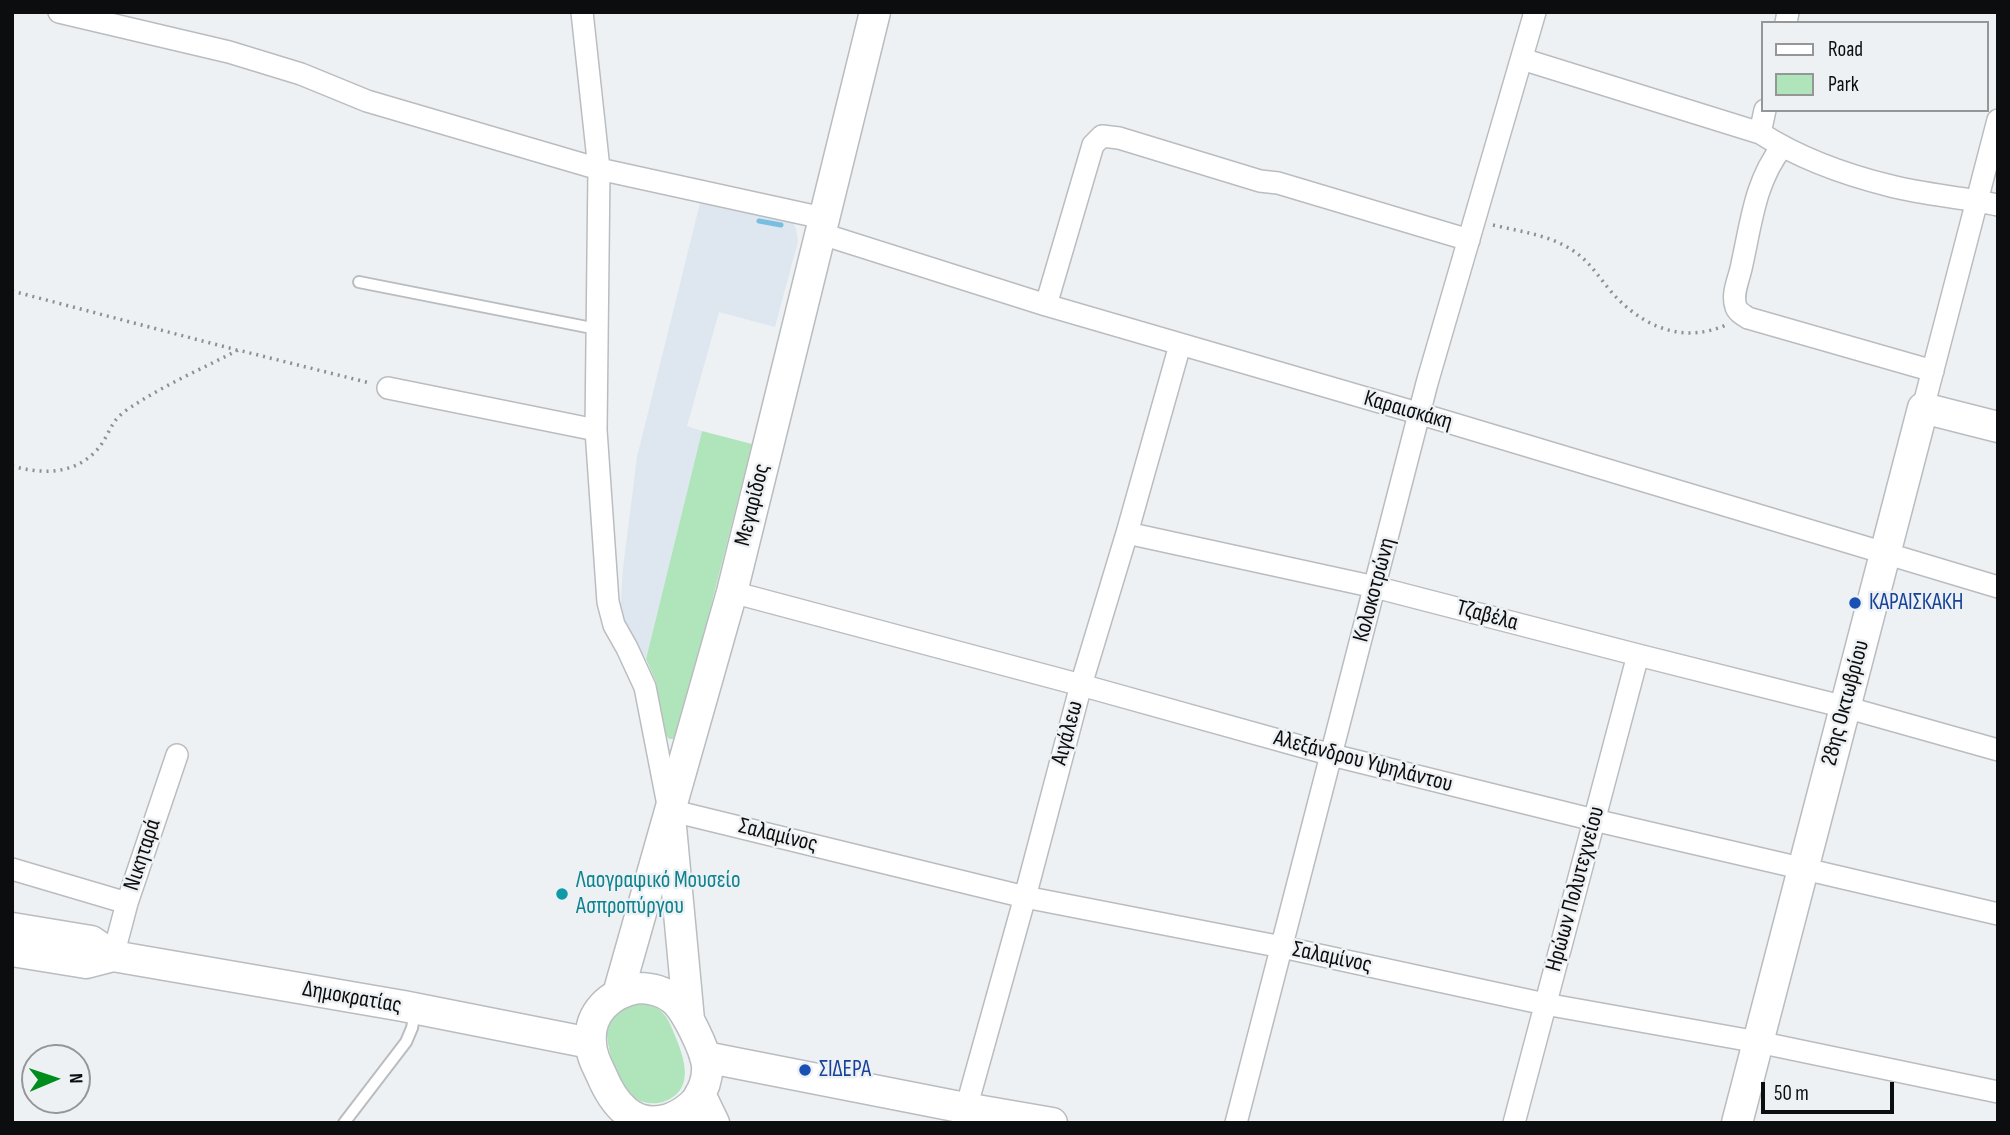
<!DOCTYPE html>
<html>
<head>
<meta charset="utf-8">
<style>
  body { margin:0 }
  #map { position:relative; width:2010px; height:1135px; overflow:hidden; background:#eef1f4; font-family:"Sofia Sans Condensed",sans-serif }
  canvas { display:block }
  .frame { position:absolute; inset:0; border:14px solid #0c0d0e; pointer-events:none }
  .legend { position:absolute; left:1761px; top:21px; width:228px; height:91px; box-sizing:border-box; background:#eef1f4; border:2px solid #949698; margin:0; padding:9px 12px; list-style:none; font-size:21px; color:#0c0d0e }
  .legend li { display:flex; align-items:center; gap:14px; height:35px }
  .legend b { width:35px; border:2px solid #949698 }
  .north { position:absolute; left:21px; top:1044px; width:70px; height:70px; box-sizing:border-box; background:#eef1f4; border:2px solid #949698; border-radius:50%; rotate:88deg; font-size:19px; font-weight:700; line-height:28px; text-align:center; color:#0c0d0e }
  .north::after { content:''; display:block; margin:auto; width:24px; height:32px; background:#008d1d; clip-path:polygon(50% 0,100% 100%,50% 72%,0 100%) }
  .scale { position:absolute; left:1761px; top:1082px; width:133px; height:32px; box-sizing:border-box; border:4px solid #0c0d0e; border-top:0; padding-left:9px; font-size:21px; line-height:24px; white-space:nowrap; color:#0c0d0e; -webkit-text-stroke:5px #eef1f4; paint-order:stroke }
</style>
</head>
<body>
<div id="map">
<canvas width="2010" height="1135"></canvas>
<div class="frame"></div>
<ul class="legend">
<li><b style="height:9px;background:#fff"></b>Road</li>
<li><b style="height:19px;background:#b0e5bc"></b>Park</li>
</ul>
<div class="north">N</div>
<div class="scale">50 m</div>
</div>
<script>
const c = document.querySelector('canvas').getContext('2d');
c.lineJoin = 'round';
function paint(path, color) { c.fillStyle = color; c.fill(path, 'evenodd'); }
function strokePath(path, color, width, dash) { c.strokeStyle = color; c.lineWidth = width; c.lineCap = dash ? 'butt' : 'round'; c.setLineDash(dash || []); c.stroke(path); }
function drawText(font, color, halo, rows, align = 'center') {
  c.font = font + ' "Sofia Sans Condensed",sans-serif'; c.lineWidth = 5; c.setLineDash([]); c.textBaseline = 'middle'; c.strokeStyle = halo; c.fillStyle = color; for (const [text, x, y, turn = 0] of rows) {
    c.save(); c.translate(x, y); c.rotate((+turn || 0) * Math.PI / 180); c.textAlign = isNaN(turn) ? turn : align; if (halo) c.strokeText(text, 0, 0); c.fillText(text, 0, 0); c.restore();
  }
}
const built = new Path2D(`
  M702 195 793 223 796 229 798 241 775 327 719 312 687 426 702 431 646 659 620 615 623 568 637 457Z`);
const green = new Path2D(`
  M702 431 752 444 679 732 675 739H669L665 734 656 682 646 659Z
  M634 1003C641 1003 648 1003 655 1007 667 1013 671 1026 676 1038 685 1060 695 1091 663 1102 653 1105 640 1103 632 1096 619 1086 601 1038 609 1022 614 1011 624 1008 634 1003Z`);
const stream = new Path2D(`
  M759 221 781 225`);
const path = new Path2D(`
  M1493 225C1522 232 1551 235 1575 252 1593 264 1604 286 1619 300 1649 330 1688 343 1728 324
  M12 291 237 350
  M12 466C41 474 71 475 94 453 104 444 108 431 115 421 120 414 129 408 136 404 168 383 204 368 238 350L370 383`);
const lane = new Path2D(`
  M359 282 597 329
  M344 1123 406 1042 412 1028 415 1012`);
const street = new Path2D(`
  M59 12 229 52 301 74 367 101 599 169 823 218
  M582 12 599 169 596 430 608 602 614 625 627 648 645 687 669 810 1025 897 1282 947 1545 1004 1758 1042 1998 1092
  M1786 23 1788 12
  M1522 59 1760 133C1799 158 1846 175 1891 186 1926 195 1962 197 1998 205
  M1760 133 1765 110
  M1782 147C1755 181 1751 224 1742 264 1740 277 1731 293 1736 307 1738 312 1743 315 1748 318L1933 371
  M819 233 1046 305 1421 414 1998 587
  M1046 305 1093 145 1102 136 1119 138 1260 181 1278 183 1469 240
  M388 388 596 430
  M1923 408 1998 120
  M1127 533 1375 587 1638 655 1845 707 1998 750
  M732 592 1081 685 1332 755 1594 820 1998 914
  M12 869 127 903
  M113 956 127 903 177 755
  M962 1123 1025 897 1081 685 1127 533 1180 345
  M1236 1123 1427 383 1535 12
  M1514 1123 1638 655`);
const secondary = new Path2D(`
  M671 827 689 1020
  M12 928 91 941 113 956 403 1006 590 1043
  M12 951 86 963 113 956
  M638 988C651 988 663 991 673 999 686 1009 705 1050 707 1065 708 1078 703 1091 696 1101 689 1109 680 1115 669 1119 633 1130 613 1103 601 1074 596 1064 591 1054 591 1043 588 1013 610 993 638 988Z
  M618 994 732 592 875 12
  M705 1057 965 1108 1052 1123
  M700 1094 714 1123
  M1737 1123 1923 408 1998 427`);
const markers = [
  [1855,603,7,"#1a4fb4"],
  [562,894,7,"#0f9aa8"],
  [805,1070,7,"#1a4fb4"]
];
const streetNames = [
  ["Καραισκάκη",1408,411,16],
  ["Μεγαρίδος",753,505,-76],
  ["Κολοκοτρώνη",1375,590,-75],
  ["Τζαβέλα",1487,616,15],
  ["28ης Οκτωβρίου",1846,703,-75],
  ["Αιγάλεω",1068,733,-75],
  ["Αλεξάνδρου Υψηλάντου",1363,762,15],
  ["Σαλαμίνος",778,836,14],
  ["Νικηταρά",143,855,-72],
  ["Ηρώων Πολυτεχνείου",1576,889,-75],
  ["Σαλαμίνος",1332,958,12],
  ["Δημοκρατίας",352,998,10]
];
const transitNames = [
  ["ΚΑΡΑΙΣΚΑΚΗ",1869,603],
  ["ΣΙΔΕΡΑ",819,1070]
];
const cultureNames = [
  ["Λαογραφικό Μουσείο",576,881],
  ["Ασπροπύργου",576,907]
];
paint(built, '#dee6ef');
paint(green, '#b0e5bc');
strokePath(stream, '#77bee1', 5);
strokePath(lane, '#babdc0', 14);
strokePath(street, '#babdc0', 24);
strokePath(secondary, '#babdc0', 33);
strokePath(path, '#8d9092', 3.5, [2, 5]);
strokePath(lane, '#fff', 10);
strokePath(street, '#fff', 21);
strokePath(secondary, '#fff', 30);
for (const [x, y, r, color] of markers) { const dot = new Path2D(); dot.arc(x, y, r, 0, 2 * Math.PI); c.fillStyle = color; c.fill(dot); strokePath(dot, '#eef1f4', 2.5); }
drawText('23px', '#0c0d0e', '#eef1f4', streetNames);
drawText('23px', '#164399', '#eef1f4', transitNames, 'left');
drawText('23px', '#0d838f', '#eef1f4', cultureNames, 'left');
</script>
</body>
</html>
